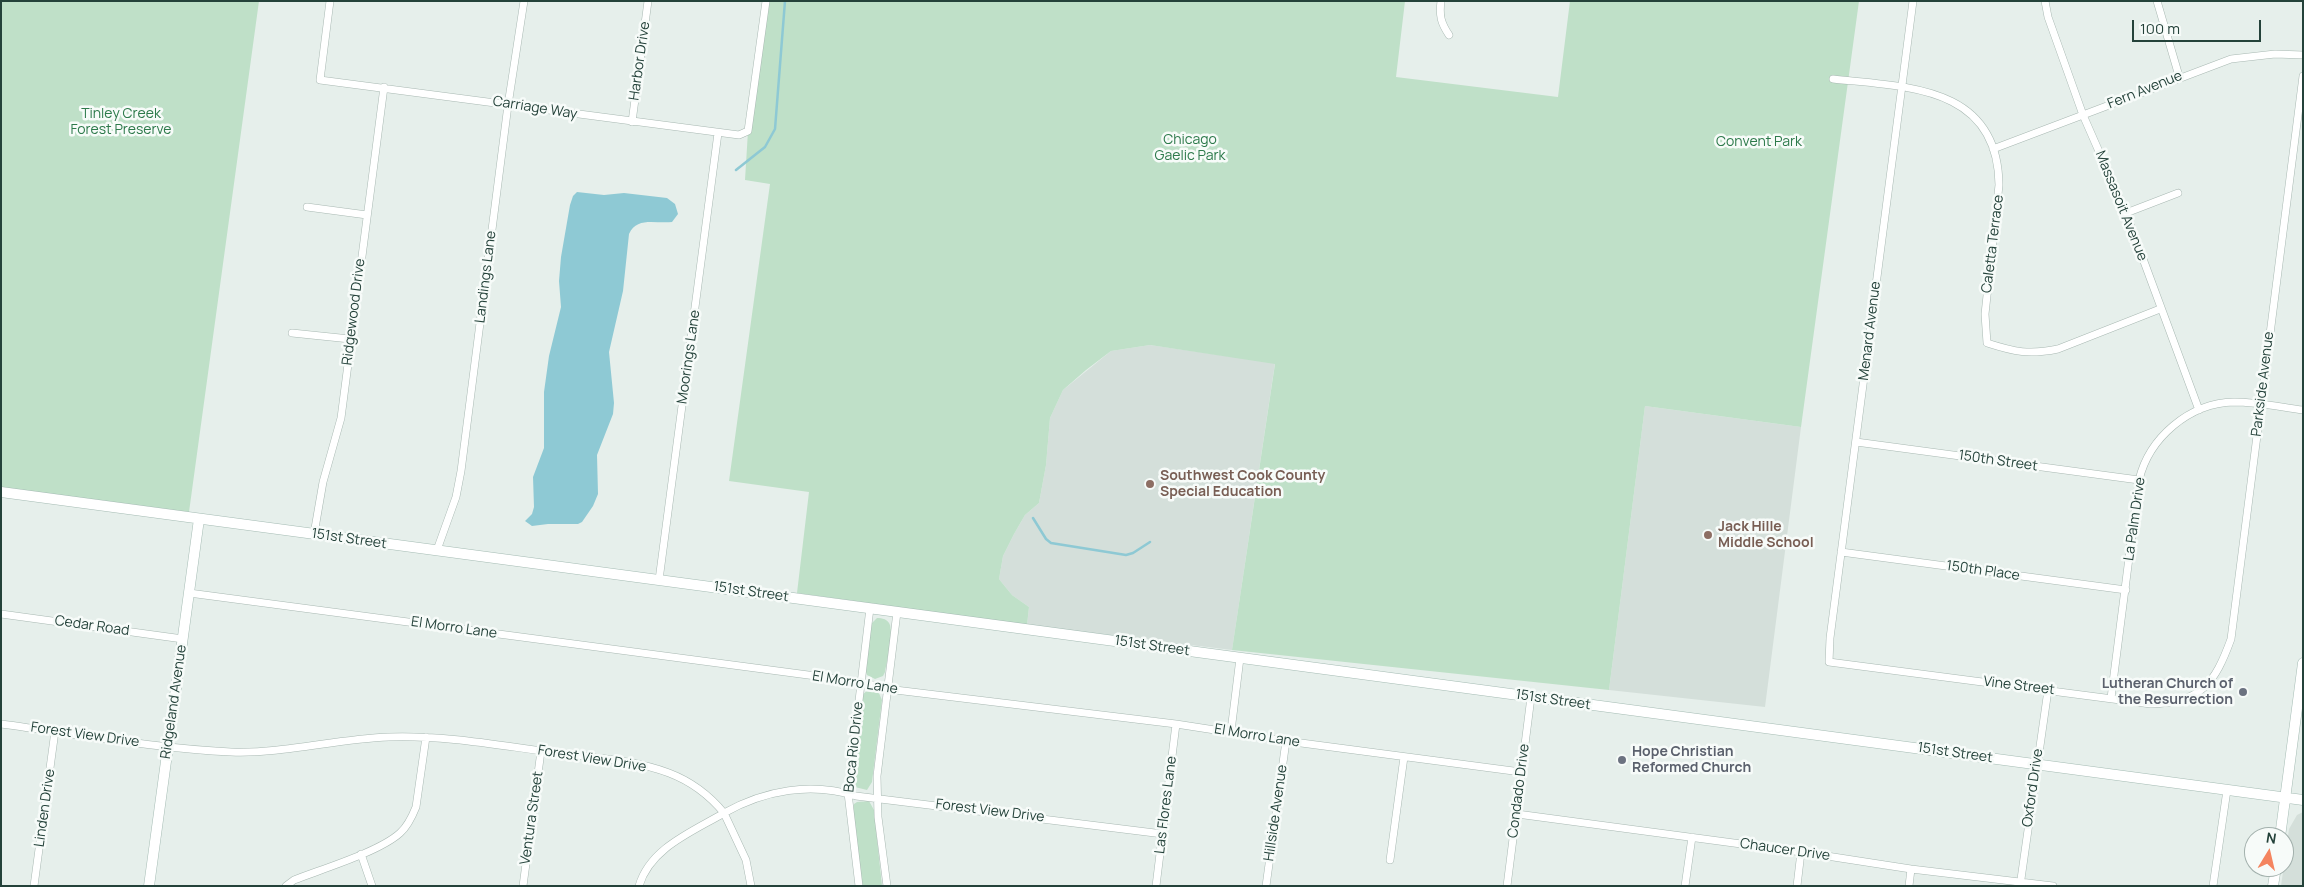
<!DOCTYPE html>
<html>
<head>
<meta charset="utf-8">
<style>
  body { margin:0 }
  #map { position:relative; width:2304px; height:887px; overflow:hidden; background:#e6efeb; font-family:Manrope,sans-serif }
  canvas { display:block }
  .frame { position:absolute; inset:0; border:2px solid #24423a; pointer-events:none }
  .north { position:absolute; left:2244px; top:827px; width:50px; height:50px; box-sizing:border-box; background:#f7fbf9; border:1px solid #a3b1ad; border-radius:50%; rotate:9deg; font-size:14px; font-weight:700; line-height:20px; text-align:center; color:#24423a }
  .north::after { content:''; display:block; margin:auto; width:18px; height:22px; background:#f4845f; clip-path:polygon(50% 0,100% 100%,50% 72%,0 100%) }
  .scale { position:absolute; left:2132px; top:20px; width:129px; height:22px; box-sizing:border-box; border:2px solid #24423a; border-top:0; padding-left:6px; font-size:15px; line-height:18px; white-space:nowrap; color:#24423a; -webkit-text-stroke:4px #f7fbf9; paint-order:stroke }
</style>
</head>
<body>
<div id="map">
<canvas width="2304" height="887"></canvas>
<div class="frame"></div>
<div class="north">N</div>
<div class="scale">100 m</div>
</div>
<script>
const c = document.querySelector('canvas').getContext('2d');
c.lineJoin = 'round';
function paint(path, color) { c.fillStyle = color; c.fill(path, 'evenodd'); }
function strokePath(path, color, width, dash) { c.strokeStyle = color; c.lineWidth = width; c.lineCap = dash ? 'butt' : 'round'; c.setLineDash(dash || []); c.stroke(path); }
function drawText(font, color, halo, rows, align = 'center') {
  c.font = font + ' Manrope,sans-serif'; c.lineWidth = 5; c.setLineDash([]); c.textBaseline = 'middle'; c.strokeStyle = halo; c.fillStyle = color; for (const [text, x, y, turn = 0] of rows) {
    c.save(); c.translate(x, y); c.rotate((+turn || 0) * Math.PI / 180); c.textAlign = isNaN(turn) ? turn : align; if (halo) c.strokeText(text, 0, 0); c.fillText(text, 0, 0); c.restore();
  }
}
const built = new Path2D(`
  M1150 345 1275 363 1232 650 1027 625 1029 607 1012 595 999 579 1003 556 1014 534 1025 515 1039 503 1046 465 1050 418 1063 390 1111 351Z
  M1645 406 1801 427 1765 707 1609 690Z
  M2303 812V886H2281L2289 829 2297 815Z`);
const green = new Path2D(`
  M1 1H259L189 512 1 487Z
  M766 1H1405L1396 77 1558 97 1570 1H1859L1801 427 1645 406 1609 690 1232 650 1275 364 1150 345 1111 351 1086 370 1063 390 1050 418 1046 465 1039 503 1025 515 1014 534 1003 556 999 579 1012 595 1029 607 1027 625 797 593 809 492 729 481 770 184 745 180 748 131Z
  M877 618C882 618 888 619 890 625 893 635 887 661 885 672L883 676 875 679 867 675 865 669 871 624Z
  M868 690 878 691 882 700 872 782 867 790 855 787 852 778 862 695Z
  M869 801 874 810 882 886H862L853 809 854 804 857 802Z`);
const water = new Path2D(`
  M577 192 604 195 624 193 667 198 675 204 678 214 672 222C656 224 637 216 629 234L623 291 609 352 614 403 613 414 597 455 598 494 593 506 582 522 578 524H548L532 526 525 521 532 514 534 507 533 477 544 448V392L549 356 561 307 559 281 561 257 570 205 573 196Z`);
const stream = new Path2D(`
  M736 170 765 147 775 129 785 1
  M1033 518 1046 539 1051 543 1126 555 1133 553 1150 542`);
const street = new Path2D(`
  M330 1 320 80 739 135 748 131 766 1
  M1441 1C1439 16 1441 23 1449 35
  M1913 1 1830 638 1829 662 2151 704C2201 703 2215 683 2231 639L2303 76
  M2045 1 2048 17 2083 115 2126 213 2199 410
  M2157 1 2179 76
  M1833 79C1906 87 1998 85 1999 185L1985 314 1987 343C2015 352 2029 355 2058 349L2160 309
  M632 122 648 1
  M1993 149 2231 59 2275 54 2303 55
  M307 207 367 215
  M2126 213 2178 193
  M292 333 350 339
  M1856 442 2139 480
  M314 534 323 482 341 418 384 87
  M437 550 456 497 461 471 508 105 524 1
  M1841 552 2126 590
  M659 580 718 133
  M189 593 861 682 887 689 1176 724 1286 741 1521 772
  M1 614 183 639
  M2111 698 2139 480C2149 438 2189 403 2234 402 2257 402 2280 407 2303 410
  M1 724C77 734 154 748 231 752 284 754 335 739 389 737 446 735 502 746 558 753 595 758 635 760 669 773 690 781 710 796 724 813 765 790 811 782 856 796L1163 834
  M1231 731 1240 658
  M1517 814 1801 852 1911 869 2053 886
  M361 854 372 886
  M1390 860 1404 757
  M34 886 55 731
  M286 886 294 880C322 869 379 852 400 833 408 826 412 817 416 807L426 737
  M523 886 541 751
  M639 886C650 848 692 832 724 813L746 860 751 886
  M859 886 848 793 870 608
  M887 886 878 817 877 776 897 612
  M1156 886 1176 724
  M1266 886 1286 741
  M1507 886 1531 697
  M1685 886 1692 837
  M1797 886 1801 852
  M1909 886 1911 869
  M2020 886 2048 690
  M2213 886 2227 790`);
const secondary = new Path2D(`
  M1 492 2303 800
  M2280 837 2303 663
  M149 886 199 519
  M2273 886 2276 867`);
const markers = [
  [1150,484,5,"#8d6e63"],
  [1708,535,5,"#8d6e63"],
  [2243,692,5,"#6b7280"],
  [1622,760,5,"#6b7280"]
];
const streetNames = [
  ["Harbor Drive",640,61,-82],
  ["Fern Avenue",2145,90,-22],
  ["Carriage Way",535,108,9],
  ["Massasoit Avenue",2121,206,68],
  ["Caletta Terrace",1993,244,-83],
  ["Landings Lane",486,277,-83],
  ["Ridgewood Drive",354,312,-83],
  ["Menard Avenue",1870,331,-83],
  ["Moorings Lane",689,357,-82],
  ["Parkside Avenue",2263,384,-83],
  ["150th Street",1998,461,8],
  ["La Palm Drive",2135,519,-82],
  ["151st Street",349,539,8],
  ["150th Place",1983,571,8],
  ["151st Street",751,592,8],
  ["Cedar Road",92,626,8],
  ["El Morro Lane",454,628,8],
  ["151st Street",1152,646,8],
  ["El Morro Lane",855,683,9],
  ["Vine Street",2019,686,7],
  ["151st Street",1553,700,8],
  ["Ridgeland Avenue",174,702,-82],
  ["Forest View Drive",85,735,8],
  ["El Morro Lane",1257,736,9],
  ["Boca Rio Drive",854,747,-84],
  ["151st Street",1955,753,8],
  ["Forest View Drive",592,759,9],
  ["Oxford Drive",2033,788,-82],
  ["Condado Drive",1519,791,-83],
  ["Las Flores Lane",1166,805,-83],
  ["Linden Drive",45,808,-82],
  ["Forest View Drive",990,811,7],
  ["Hillside Avenue",1276,813,-82],
  ["Ventura Street",532,818,-82],
  ["Chaucer Drive",1785,850,8]
];
const parkNames = [
  ["Tinley Creek",121,114],
  ["Forest Preserve",121,130],
  ["Chicago",1190,140],
  ["Gaelic Park",1190,156],
  ["Convent Park",1759,142]
];
const educationNames = [
  ["Southwest Cook County",1160,476],
  ["Special Education",1160,492],
  ["Jack Hille",1718,527],
  ["Middle School",1718,543]
];
const worshipNames = [
  ["Lutheran Church of",2233,684],
  ["the Resurrection",2233,700],
  ["Hope Christian",1632,752,"left"],
  ["Reformed Church",1632,768,"left"]
];
paint(built, '#d4dfda');
paint(green, '#bfe0c8');
paint(water, '#8ec9d4');
strokePath(stream, '#8ec9d4', 2.5);
strokePath(street, '#a8b8b2', 8);
strokePath(secondary, '#a4bbb3', 11);
strokePath(street, '#fff', 7);
strokePath(secondary, '#fff', 10);
for (const [x, y, r, color] of markers) { const dot = new Path2D(); dot.arc(x, y, r, 0, 2 * Math.PI); c.fillStyle = color; c.fill(dot); strokePath(dot, '#f7fbf9', 2); }
drawText('14px', '#24423a', '#f7fbf9', streetNames);
drawText('14px', '#2d7a4b', '#f7fbf9', parkNames);
drawText('bold 14px', '#785e54', '#f7fbf9', educationNames, 'left');
drawText('bold 14px', '#5b616d', '#f7fbf9', worshipNames, 'right');
</script>
</body>
</html>
